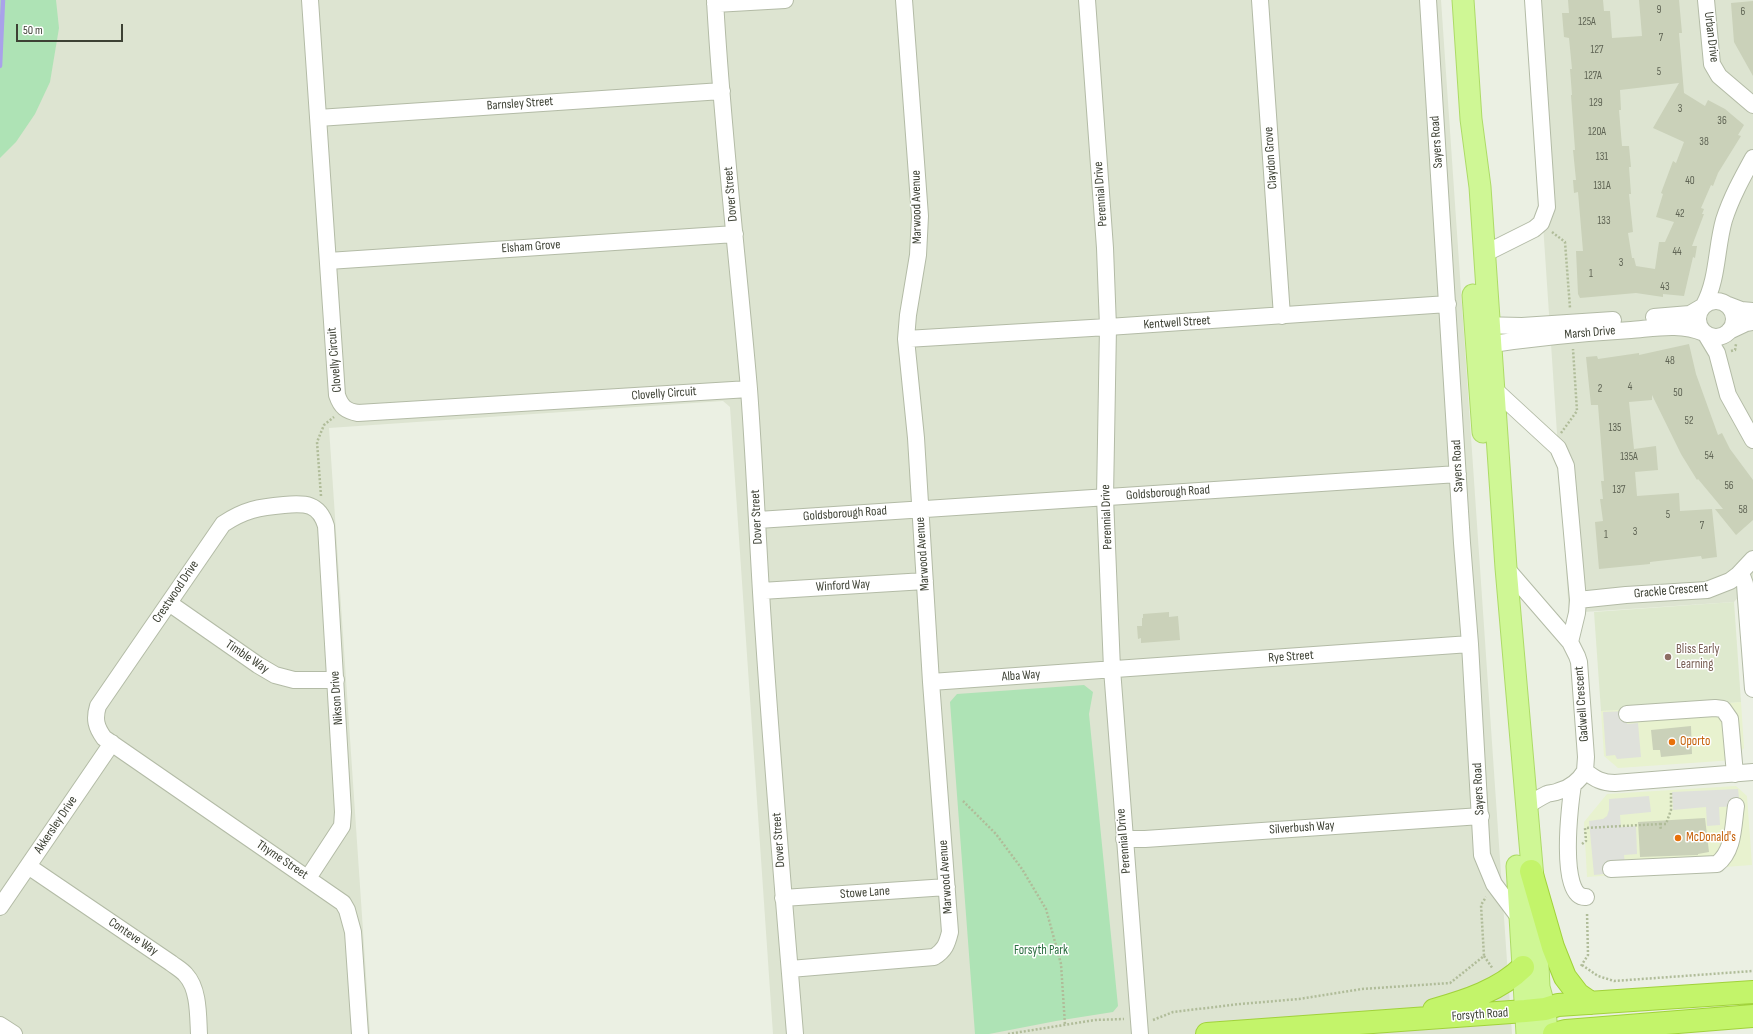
<!DOCTYPE html>
<html>
<head>
<meta charset="utf-8">
<style>
  body { margin:0 }
  #map { position:relative; width:1753px; height:1034px; overflow:hidden; background:#ebf0e3; font-family:"Sofia Sans Condensed",sans-serif }
  canvas { display:block }
  .scale { position:absolute; left:16px; top:24px; width:107px; height:18px; box-sizing:border-box; border:2px solid #3d4134; border-top:0; padding-left:5px; font-size:12px; line-height:14px; white-space:nowrap; color:#3d4134; -webkit-text-stroke:3px #fff; paint-order:stroke }
</style>
</head>
<body>
<div id="map">
<canvas width="1753" height="1034"></canvas>
<div class="scale">50 m</div>
</div>
<script>
const c = document.querySelector('canvas').getContext('2d');
c.lineJoin = 'round';
function paint(path, color) { c.fillStyle = color; c.fill(path, 'evenodd'); }
function strokePath(path, color, width, dash) { c.strokeStyle = color; c.lineWidth = width; c.lineCap = dash ? 'butt' : 'round'; c.setLineDash(dash || []); c.stroke(path); }
function drawText(font, color, halo, rows, align = 'center') {
  c.font = font + ' "Sofia Sans Condensed",sans-serif'; c.lineWidth = 3; c.setLineDash([]); c.textBaseline = 'middle'; c.strokeStyle = halo; c.fillStyle = color; for (const [text, x, y, turn = 0] of rows) {
    c.save(); c.translate(x, y); c.rotate((+turn || 0) * Math.PI / 180); c.textAlign = isNaN(turn) ? turn : align; if (halo) c.strokeText(text, 0, 0); c.fillText(text, 0, 0); c.restore();
  }
}
const residential = new Path2D(`
  M0 0H1441L1512 1034H773L730 407 723 401 329 428 370 1034H0Z
  M1528 0H1753V581L1734 602 1569 613Z`);
const commercial = new Path2D(`
  M1741 702 1744 748 1734 760 1618 768 1604 756 1601 711Z
  M1736 786 1747 796 1752 865 1587 877 1584 822 1607 794Z`);
const education = new Path2D(`
  M1734 602 1741 702 1601 711 1594 612Z`);
const green = new Path2D(`
  M0 0H56L59 28 50 82 35 114 16 142 0 158Z
  M1084 685 1093 692 1089 714 1118 1006 1113 1012 1056 1021 989 1034H975L950 702 957 694Z`);
const parking = new Path2D(`
  M1627 711V724L1638 723 1641 757 1617 759 1615 755 1606 756 1603 712Z
  M1738 789 1740 806 1719 807 1720 825 1707 826 1706 807 1673 810 1672 792Z
  M1649 796 1651 812 1620 815 1621 827 1636 826 1637 854 1624 855 1626 872 1594 875 1589 821 1603 819 1607 816 1609 810V799Z`);
const stream = new Path2D(`
  M0 66 3 0`);
const building = new Path2D(`
  M1568 0H1603L1604 11H1610L1612 38 1642 36 1639 0H1679L1682 33H1679L1684 93 1705 106 1708 100 1725 109 1744 125 1738 135 1741 136 1718 173 1713 186 1711 185 1701 208 1704 209 1702 214H1704L1692 246H1697L1695 258 1693 257 1684 296 1663 294V297L1636 293 1580 298 1578 294 1576 251H1583L1578 192 1574 193 1573 180H1576L1573 150H1575L1571 95H1572L1570 69H1572L1569 38 1564 37 1562 13H1569ZM1679 83 1653 128 1684 142 1676 163 1673 161 1661 193 1663 194 1656 217 1674 222 1665 242H1659L1655 269 1636 266 1634 258H1632L1628 233 1633 232 1629 194H1631L1629 167H1631L1629 146H1622L1619 110H1621L1620 90Z
  M1753 1V76L1734 42 1731 3Z
  M1689 344 1696 374 1718 435 1722 433 1730 449 1753 480V520L1736 535 1715 509H1723L1698 479 1697 480 1681 454 1652 395V400L1629 402 1634 449 1656 446 1658 470 1635 472 1637 496 1679 493 1680 511 1712 509 1717 557 1702 559 1701 556 1650 562V564L1599 569 1595 522 1603 521 1600 499H1603L1601 481H1604L1598 405H1591L1586 357 1597 356 1598 359 1639 353V355Z
  M1169 612V617L1178 616 1180 640 1141 643V638L1138 639 1137 626H1142V618H1143V614Z
  M1691 726 1692 754 1661 757 1660 750H1653L1651 730Z
  M1705 818 1709 852 1698 854V855L1640 857 1638 822Z`);
const path = new Path2D(`
  M1552 232 1565 242 1570 308
  M1731 351 1735 350 1736 344
  M1561 433 1577 411 1573 349
  M321 496 317 442 324 425 334 417
  M963 801 996 834 1022 869 1046 909 1061 964 1065 1025
  M1660 824H1666L1671 810V793
  M1582 844 1586 841 1585 828 1660 824 1661 830
  M1484 956 1493 969
  M1582 965 1598 976 1614 981 1753 971
  M1581 966 1588 955 1587 912
  M1153 1020 1173 1012 1240 1004 1299 999 1362 989 1450 983 1484 956 1481 905 1486 897
  M1008 1034 1095 1020 1124 1019`);
const minor = new Path2D(`
  M310 0 337 395C341 407 346 411 358 413L749 389
  M715 0C722 130 738 260 749 389 754 457 757 525 761 592 770 740 783 887 795 1034
  M1087 0 1105 248 1108 327 1105 497 1112 669 1140 1034
  M1260 0 1282 316
  M1428 0 1462 543 1470 644 1482 855 1494 884 1521 920
  M1706 0 1712 64 1719 76 1753 105
  M715 4 785 0
  M318 118 722 91
  M1484 254 1534 229 1541 223 1547 207 1533 0
  M328 261 735 234
  M1698 319a18 18 0 1 1 36 0a18 18 0 1 1-36 0Z
  M1704 305C1718 279 1716 248 1724 220 1731 198 1742 178 1753 158
  M1728 305 1741 310 1753 311
  M1654 317 1690 314 1702 307
  M1478 325 1522 326 1613 320
  M1729 331 1746 323 1753 322
  M1705 333 1717 353 1728 395 1753 440
  M906 339 1108 327 1448 304
  M1479 346C1530 338 1581 333 1631 330 1656 328 1681 323 1704 333
  M1494 389 1558 448 1566 466 1578 600 1577 613 1570 642
  M758 520 1458 474
  M1506 568 1570 642 1577 656 1579 662 1586 757 1585 771C1579 781 1570 788 1559 791 1555 793 1550 793 1547 794 1539 798 1532 802 1525 808
  M1741 573 1745 584 1746 599 1753 689
  M761 591 925 581
  M1578 600 1626 595 1707 590 1730 581 1738 575 1753 559
  M169 603 258 665 275 675 294 680H336
  M931 682 1470 644
  M1627 714 1715 708 1723 709 1730 719 1735 774
  M1585 771C1595 779 1602 783 1615 783L1753 772
  M1573 785C1570 802 1558 899 1586 897
  M1124 839H1145L1481 816
  M28 866 171 963C176 967 182 970 186 975 199 989 198 1016 199 1034
  M1611 869 1717 864C1734 851 1733 826 1736 806
  M308 878 342 826 343 812 326 526C319 503 305 503 284 505 259 507 244 510 223 524L98 706C94 719 96 727 104 738L343 903 347 910 353 932 360 1034
  M783 898 947 887
  M0 907 112 743
  M790 969 934 957C945 950 947 944 950 932L931 682 916 438 906 339 908 315 918 255 920 216 904 0
  M0 1025 14 1034`);
const major = new Path2D(`
  M1463 0 1471 119 1480 187 1506 568 1535 901 1539 987 1545 1009 1547 1034
  M1473 295 1483 432
  M1517 866 1527 1034`);
const highway = new Path2D(`
  M1531 871 1553 947 1565 977 1578 994 1591 1003
  M1434 1010C1466 1001 1500 990 1523 967
  M1207 1034 1525 1011 1545 1009 1558 1005 1753 992
  M1554 1034 1566 1031 1753 1016`);
const markers = [
  [1668,657,4,"#8d6e63"],
  [1672,742,4,"#e8710a"],
  [1678,838,4,"#e8710a"]
];
const numberNames = [
  ["9",1659,10],
  ["6",1743,12],
  ["125A",1587,22],
  ["7",1661,38],
  ["127",1597,50],
  ["5",1659,72],
  ["127A",1593,76],
  ["129",1596,103],
  ["3",1680,109],
  ["36",1722,121],
  ["120A",1597,132],
  ["38",1704,142],
  ["131",1602,157],
  ["40",1690,181],
  ["131A",1602,186],
  ["42",1680,214],
  ["133",1604,221],
  ["44",1677,252],
  ["3",1621,263],
  ["1",1591,274],
  ["43",1665,287],
  ["48",1670,361],
  ["4",1630,387],
  ["2",1600,389],
  ["50",1678,393],
  ["52",1689,421],
  ["135",1615,428],
  ["54",1709,456],
  ["135A",1629,457],
  ["56",1729,486],
  ["137",1619,490],
  ["58",1743,510],
  ["5",1668,515],
  ["7",1702,526],
  ["3",1635,532],
  ["1",1606,535]
];
const streetNames = [
  ["Urban Drive",1711,37,83],
  ["Barnsley Street",520,104,-4],
  ["Sayers Road",1437,142,-94],
  ["Claydon Grove",1271,158,-94],
  ["Dover Street",731,194,-95],
  ["Perennial Drive",1101,194,-94],
  ["Marwood Avenue",917,207,-91],
  ["Elsham Grove",531,247,-4],
  ["Kentwell Street",1177,323,-4],
  ["Marsh Drive",1590,333,-5],
  ["Clovelly Circuit",335,360,-95],
  ["Clovelly Circuit",664,394,-4],
  ["Sayers Road",1458,466,-93],
  ["Goldsborough Road",1168,493,-4],
  ["Goldsborough Road",845,514,-4],
  ["Dover Street",757,517,-93],
  ["Perennial Drive",1107,517,-92],
  ["Marwood Avenue",923,554,-94],
  ["Winford Way",843,586,-3],
  ["Grackle Crescent",1671,591,-5],
  ["Crestwood Drive",176,592,-56],
  ["Timble Way",247,657,34],
  ["Rye Street",1291,657,-4],
  ["Alba Way",1021,676,-4],
  ["Nikson Drive",337,698,-94],
  ["Gadwell Crescent",1582,704,-94],
  ["Sayers Road",1479,789,-93],
  ["Akkersley Drive",56,825,-56],
  ["Silverbush Way",1302,828,-4],
  ["Dover Street",779,840,-94],
  ["Perennial Drive",1124,841,-95],
  ["Thyme Street",282,860,34],
  ["Marwood Avenue",946,877,-94],
  ["Stowe Lane",865,893,-4],
  ["Conteve Way",133,937,34],
  ["Forsyth Road",1480,1015,-4]
];
const educationNames = [
  ["Bliss Early",1676,650],
  ["Learning",1676,665]
];
const foodNames = [
  ["Oporto",1680,742],
  ["McDonald's",1686,838]
];
const parkNames = [
  ["Forsyth Park",1041,951]
];
paint(residential, '#dde4d1');
paint(commercial, '#e8f2cf');
paint(education, '#dee9ce');
paint(green, '#aee3b5');
paint(parking, '#dfe1db');
strokePath(stream, '#a9a2ea', 4.5);
paint(building, '#cad1b9');
strokePath(minor, '#b3bba6', 18);
strokePath(major, '#addb67', 23);
strokePath(highway, '#a1d23b', 24);
strokePath(path, '#b0bc99', 2.5, [2, 2]);
strokePath(minor, '#fff', 16);
strokePath(major, '#cff795', 21);
strokePath(highway, '#c3f46a', 22);
for (const [x, y, r, color] of markers) { const dot = new Path2D(); dot.arc(x, y, r, 0, 2 * Math.PI); c.fillStyle = color; c.fill(dot); strokePath(dot, '#fff', 1.5); }
drawText('11px', '#606555', null, numberNames);
drawText('13px', '#3d4134', '#fff', streetNames);
drawText('13px', '#785e54', '#fff', educationNames, 'left');
drawText('13px', '#c56008', '#fff', foodNames, 'left');
drawText('13px', '#2c6f41', '#fff', parkNames);
</script>
</body>
</html>
